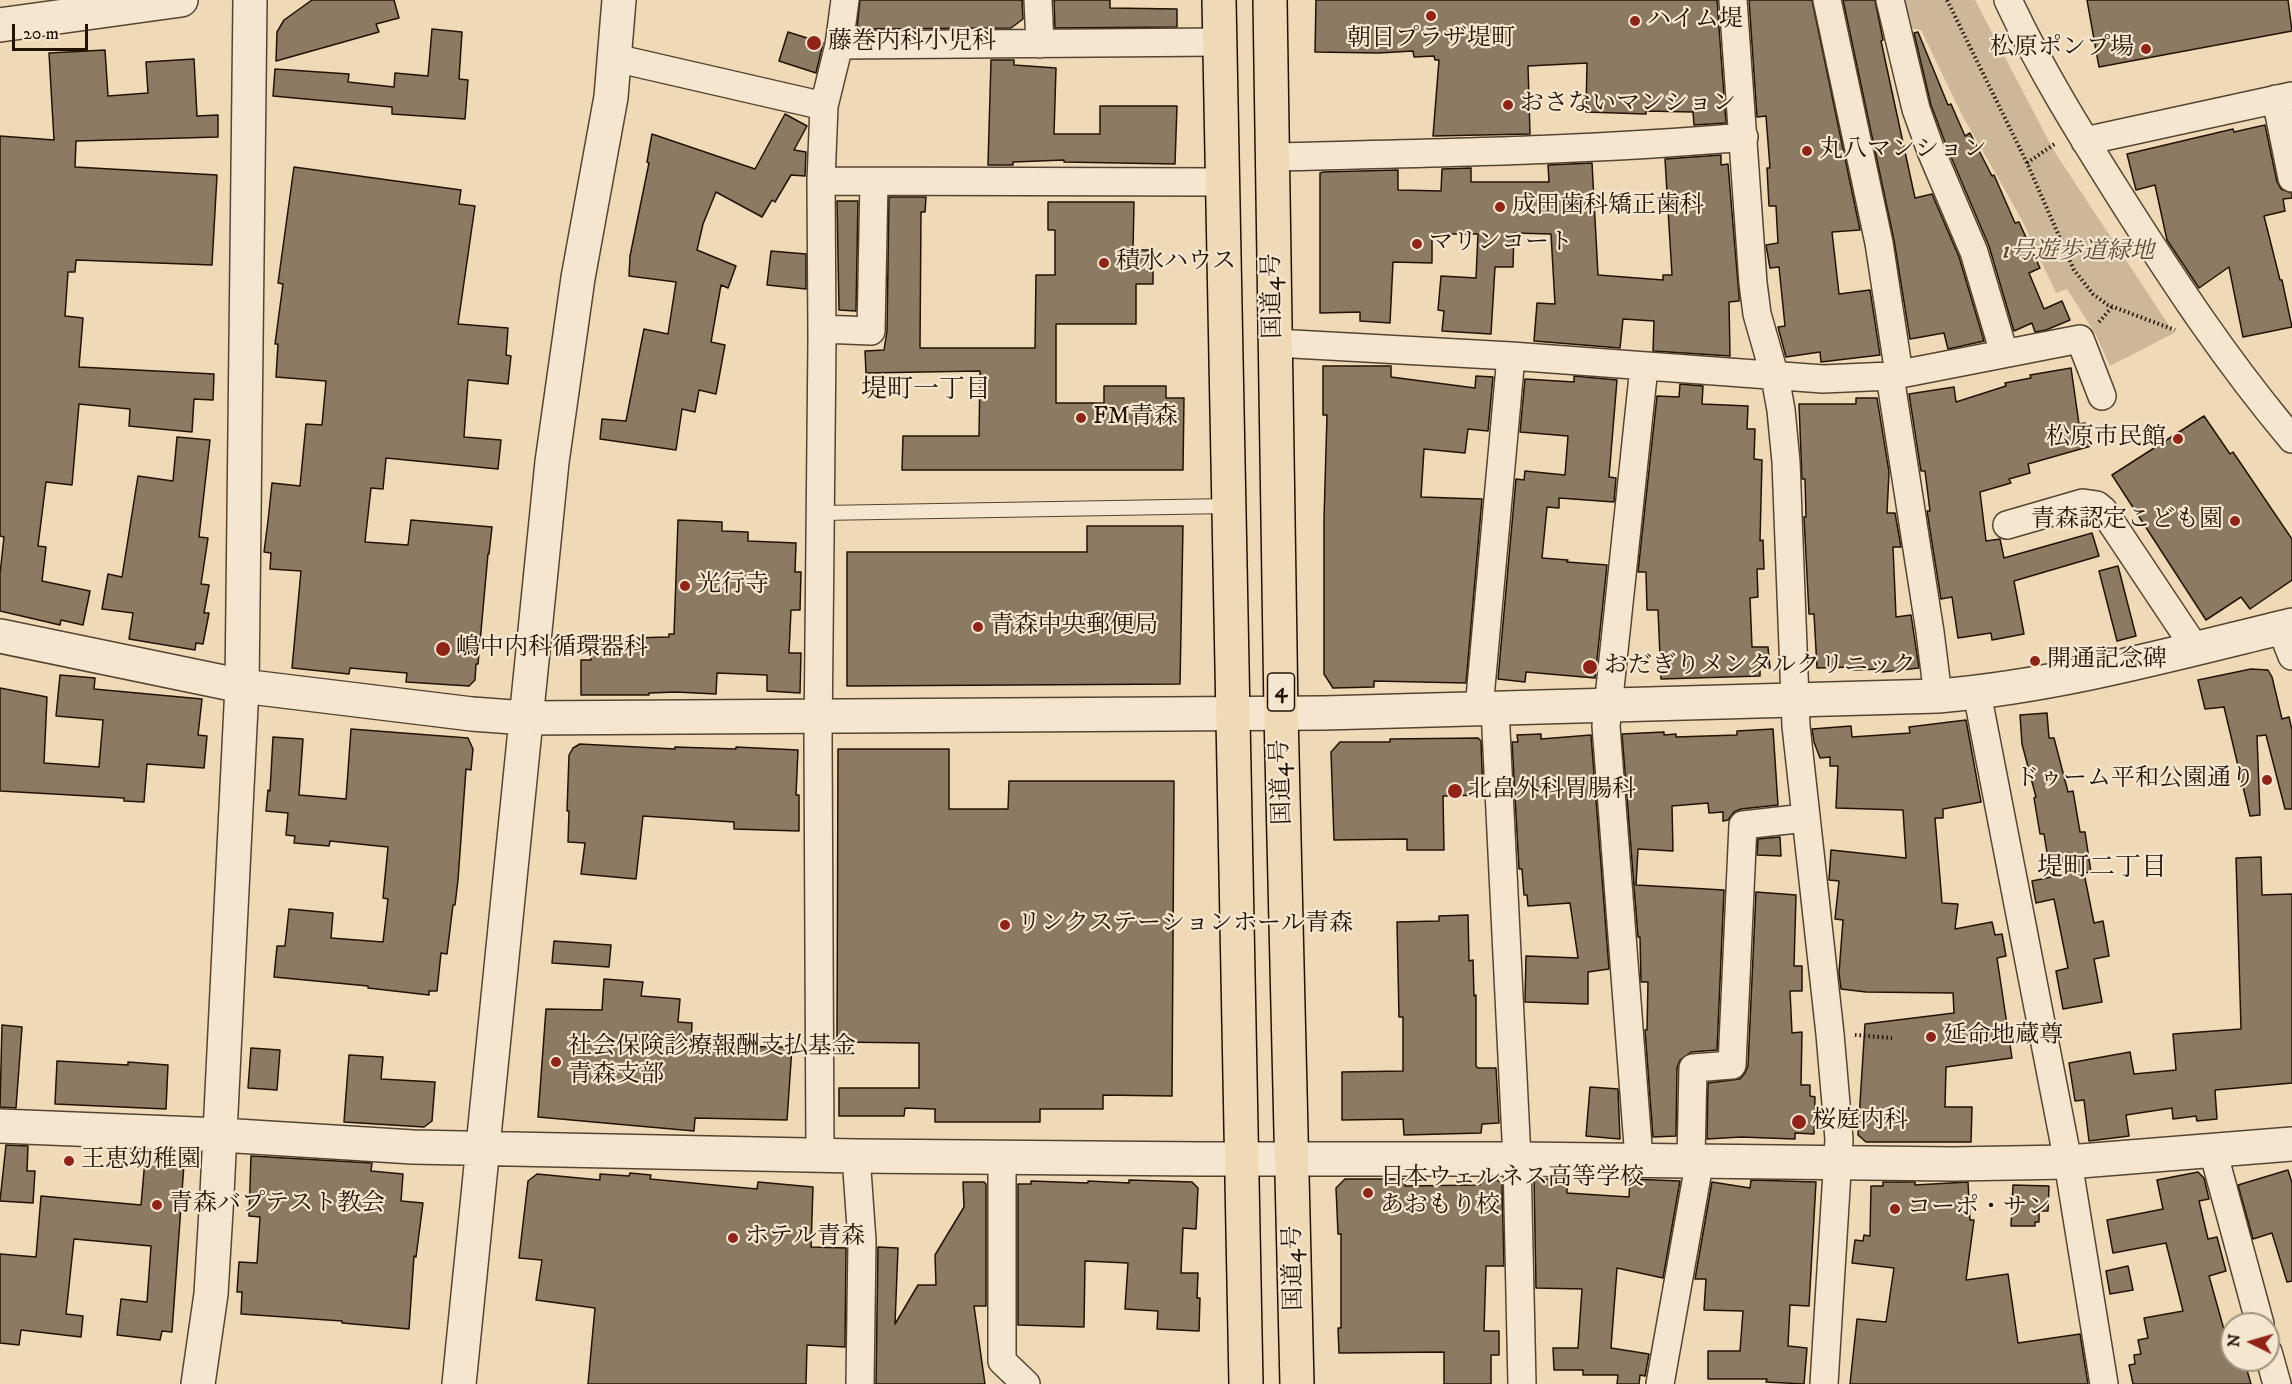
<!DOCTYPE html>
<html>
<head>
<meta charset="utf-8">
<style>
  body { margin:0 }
  #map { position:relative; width:2292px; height:1384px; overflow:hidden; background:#f0d9b7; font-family:"IM FELL DW Pica",serif }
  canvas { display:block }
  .north { position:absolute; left:2220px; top:1312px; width:60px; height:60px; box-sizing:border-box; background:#f5e6d0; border:2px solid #a0927f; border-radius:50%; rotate:275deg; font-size:16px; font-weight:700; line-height:24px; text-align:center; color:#211305 }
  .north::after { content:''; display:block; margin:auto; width:21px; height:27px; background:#8f2418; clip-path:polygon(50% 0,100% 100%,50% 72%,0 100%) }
  .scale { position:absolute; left:12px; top:24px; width:76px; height:27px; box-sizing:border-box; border:3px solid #211305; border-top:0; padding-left:8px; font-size:18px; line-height:21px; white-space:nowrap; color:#211305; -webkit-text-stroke:4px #f5e6d0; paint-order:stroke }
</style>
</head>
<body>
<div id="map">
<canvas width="2292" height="1384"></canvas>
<div class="north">N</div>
<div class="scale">20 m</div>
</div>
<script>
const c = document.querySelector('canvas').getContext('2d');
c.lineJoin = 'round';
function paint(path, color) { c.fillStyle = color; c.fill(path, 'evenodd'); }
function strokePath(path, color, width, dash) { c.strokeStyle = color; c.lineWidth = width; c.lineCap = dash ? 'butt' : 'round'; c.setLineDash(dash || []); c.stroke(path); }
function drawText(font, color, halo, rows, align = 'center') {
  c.font = font + ' "IM FELL DW Pica","Noto Serif JP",serif'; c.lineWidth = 4.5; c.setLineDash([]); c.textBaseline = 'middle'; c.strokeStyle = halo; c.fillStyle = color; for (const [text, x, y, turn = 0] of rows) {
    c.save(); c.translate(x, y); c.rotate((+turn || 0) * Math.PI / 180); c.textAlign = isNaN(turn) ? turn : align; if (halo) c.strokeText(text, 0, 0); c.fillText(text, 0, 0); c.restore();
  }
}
const green = new Path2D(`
  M1898 0H1975L2054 151 2174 333 2110 366 2096 335 2067 289 2056 293 2022 220 1961 113 1921 30 1907 27Z`);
const building = new Path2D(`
  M312 0H394L399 18 376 24 379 32 276 61 277 32 284 20Z
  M860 0H1022L1023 19 1011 28 857 29Z
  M1054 0H1110V8L1177 9V27L1055 28Z
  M1316 0H1717L1726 123 1694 125 1693 112 1646 111V114L1586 112 1587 63 1528 66 1530 134 1433 136 1439 60H1435L1434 56 1414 57 1413 51 1379 53 1315 52Z
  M1749 0H1812L1860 230 1832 232 1839 294 1870 290 1880 355 1821 362 1820 352 1786 357 1778 327 1785 326 1779 267 1770 268 1766 245 1778 243 1776 206H1769L1767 168H1770L1766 116 1757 117Z
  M1843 0H1875L1883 40 1881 41 1915 198 1932 194 1959 257 1984 341 1948 349 1944 333 1910 339 1894 240Z
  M2087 0H2288L2292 31 2099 67Z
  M432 29 462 32 459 79 468 80 465 119 392 114V107L273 96 275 69 349 74 348 82 394 87 395 73 428 76Z
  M788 32 823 43 816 73 779 61Z
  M1918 32 1948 105 1951 104 1965 136 1970 133 1992 176 1994 175 2015 223 2019 222 2040 268 2029 273 2044 309 2062 301 2070 320 2046 330 2035 332 2032 323 2014 331 1989 246 1946 145 1931 105 1914 33Z
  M105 50 108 96 148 93 146 62 194 59 197 116 218 115V137L76 141 75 167 217 175 212 265 76 260 75 272H68L65 316 83 318 79 367 214 374 213 400 194 399 192 432 129 426 130 409 79 404 72 485 46 482 38 546 46 547 42 581 90 591 83 625 61 620 60 625 0 611V574L4 537 0 536V136L54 140 49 53Z
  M991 60H1014V65L1056 68 1054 134H1100V106H1177L1175 164 1064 162V160L1013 162V165H988Z
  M785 114 807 126 794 150 806 152 805 176 791 175 775 202 772 200 762 217 716 192 703 224 697 250 736 266 728 288 721 285 711 342 725 345 716 394 699 390 695 412 682 409 676 450 600 439 602 419 626 421 644 329 668 334 676 282 629 276 630 256 649 163 647 162 652 134 755 169Z
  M2265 125 2277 182 2281 189 2292 193V198L2283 199 2285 211 2264 216 2280 280H2282L2292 327 2243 337 2229 267 2199 288 2167 240 2155 185 2136 190 2127 154 2233 129 2234 132Z
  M1721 155V165L1728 164 1739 296V301L1729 302 1730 356 1653 351 1654 321 1623 319 1620 348 1534 341 1537 303 1555 304 1551 234 1514 233 1513 267H1495L1491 334 1442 331 1444 311 1438 310 1441 276 1476 278 1478 234H1432V263L1393 262 1390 323 1360 321V312L1320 313V173L1323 172 1398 170V190L1441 191 1442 169 1471 168V182H1549L1548 165 1592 163 1598 275 1663 280V275H1672L1665 159Z
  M294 167 461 190 459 204 475 206 458 324 508 328 506 355 511 356 508 384 468 380 464 437 501 440 498 469 386 458 383 489 371 488 365 542 408 545 411 520 492 527 489 554H488L478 664H476L475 680 469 686 406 682 407 673 350 668 349 674 292 668 301 571 270 569 271 553 264 552 268 521 272 483 300 486 306 424 322 425 326 381 276 377 278 344H275L283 284 278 283Z
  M889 197H926L925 212H921L920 348H1035L1036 275H1055V230H1048V202H1134L1133 250H1153V284H1136V324H1056V403H1104V386H1166V398H1184L1183 470H902L903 436H979L980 371 866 373 865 351 884 350 887 331Z
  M837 201H858L856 311 839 310Z
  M771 251 806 254V289L767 285Z
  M1323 366H1391V377L1475 388 1476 376 1493 377 1488 431 1468 429 1465 453 1424 449 1421 497 1482 499 1466 683 1374 681V687L1333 688 1324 674V519L1327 415H1323Z
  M2071 368 2079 424 2085 423 2091 446 2028 464 2030 473 2009 479 2011 483 1980 492 1986 541 2000 539 2004 558 2092 533 2099 556 2014 581 2024 634 1992 640 1991 633 1958 638 1952 597 1941 599 1927 511H1930L1925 471H1921L1909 394 1954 387 1956 402 2006 386 2005 383 2031 378 2030 375Z
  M1574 376 1617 380 1609 477 1616 478 1614 502 1559 498V508L1547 507 1542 558 1568 560 1567 562 1607 565 1595 678 1526 672 1525 682 1498 679 1516 479 1524 480 1525 471 1565 475 1568 436 1520 432 1525 379 1574 382Z
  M1680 384 1703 386 1702 404 1748 406 1747 429H1755L1754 459 1762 460 1760 541 1763 540 1764 569H1757L1758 597 1750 598 1752 647H1768L1770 668H1760V676L1661 679 1658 610H1647L1646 572H1638L1657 396 1679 397Z
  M1856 398H1877L1889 472 1887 513H1895L1901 547H1893L1896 617 1911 615 1919 668 1882 672V669L1853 670V667L1817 668 1814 614H1809L1804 517H1806L1805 479H1802L1799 404H1856Z
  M2204 416 2230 454 2233 452 2292 539V580L2250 609 2241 597 2206 620 2112 475Z
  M177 437 210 440 199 537 208 538 201 584 209 585 204 613H209L203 644 196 643 195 650 129 639 133 613 102 609 108 574 122 577 138 476 173 481Z
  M678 520 722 522V531L748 532V541L796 543 795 572H801L800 610H791L789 653H801L800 693 767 691V675L717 673 716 694 676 692 649 693V695H581V660H591V639L669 637V634H674Z
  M1087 526H1183L1180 684 847 686V552H1087Z
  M2118 566 2136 636 2117 641 2099 571Z
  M2251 669 2268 670 2272 677 2282 719 2289 717 2292 730V809H2285L2266 735 2257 736 2260 815 2250 816 2224 707 2205 709 2198 680Z
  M60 675 95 678 94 689 202 699 198 735 207 736 204 768 147 764 144 802 124 801V798L0 791V688L47 697 44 763 99 767 103 720 56 716Z
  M2047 713 2049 738H2054L2068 792 2073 791 2080 832H2085L2091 872 2084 873 2094 923 2103 921 2109 956 2094 959 2102 1002 2063 1009 2056 971 2068 968 2054 899 2036 903 2032 881 2051 877 2044 834H2040L2034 798 2036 797 2022 744 2020 715Z
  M1966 720 1981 802 1943 809V818H1935L1942 903 1958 904 1955 929 1992 922 1995 935 2002 934 2006 956 1997 958 2012 1058 1946 1067 1945 1107H1972L1971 1142H1866L1858 1135 1865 1024 1954 1013 1953 993 1866 992 1841 989 1839 973 1843 920 1835 919 1839 881 1829 880 1831 850 1906 858 1903 810 1836 808 1838 766H1830V757L1820 758 1814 742 1812 729 1851 726 1852 737 1910 733 1909 727Z
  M351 729 468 738 473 749 471 770 466 769 458 880 455 905H453L447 954 441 953 437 991H429V995L368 988V986L274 977 277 946H285L289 909 333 913 331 938 383 942 388 899 383 898 388 847 330 841 329 846 294 843 295 836 286 835 288 813 266 811 268 790 270 791 273 737 303 739 299 795 346 799Z
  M1773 729 1778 805 1741 809 1734 812 1728 820 1723 821V812L1709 813 1708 803 1672 806 1673 851 1638 849 1636 885 1724 890 1717 1050 1691 1052 1680 1060 1677 1068 1676 1136 1653 1137 1645 1030H1647L1648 982H1641L1640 937H1638L1622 734 1664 732V735L1676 734V737L1737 735V731Z
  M1541 734V739L1591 735 1609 969 1588 972V1004L1525 1002 1526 956 1578 958 1570 903 1528 906 1527 895H1524L1522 869H1519L1512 742H1518L1517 735Z
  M1478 738 1481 741 1483 795 1443 796 1444 850H1407V839L1334 840 1331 752 1340 742H1390V739Z
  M580 744 675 749V747L736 749V747L798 750 796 795H799V831L734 829V822L643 816 636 879 581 874 585 843 568 842 569 811H567L569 755 573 748Z
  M838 749H949V809H1008L1009 781H1174L1172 1096 1103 1095V1109H1040V1122H935V1109L905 1108 904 1116H839V1088H919V1043L837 1042Z
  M1780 837 1781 856 1757 855 1758 839Z
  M2261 857 2262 895 2292 894V1083L2215 1090 2217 1119 2197 1121 2196 1116 2173 1119 2172 1108 2126 1115 2129 1136 2089 1141 2084 1100 2075 1101 2069 1063 2130 1052 2134 1074 2176 1070 2173 1034 2241 1029 2236 858Z
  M1756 892 1796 895 1794 966H1802V991H1790L1792 1033 1802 1032 1801 1085H1810V1096L1815 1097 1814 1134 1795 1133V1139L1741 1137 1707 1139 1708 1083 1740 1079 1745 1073 1748 1066Z
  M1468 915 1469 961 1473 960 1474 996 1476 995V1066L1478 1068H1496L1499 1123 1482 1124 1481 1133 1404 1135 1403 1119 1342 1120V1072L1403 1071V1017H1399L1397 922 1439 921V916Z
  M554 941 611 945 609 967 552 963Z
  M604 979 643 982 641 996 680 999 678 1022 692 1023 691 1046 792 1047 787 1120 695 1118 694 1131 538 1117 546 1009 602 1010Z
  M2 1025 22 1027 16 1108 0 1107Z
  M251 1048 280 1050 277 1090 248 1088Z
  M349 1055 383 1057 381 1079 435 1082 432 1121 424 1127 344 1122Z
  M57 1061 128 1065V1062L168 1065 166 1109 55 1104Z
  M1590 1087 1618 1089 1620 1139 1586 1136Z
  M6 1145 28 1146 27 1171H35L33 1203 0 1201Z
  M251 1156 372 1163 371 1171 403 1174 401 1201 423 1203 416 1257 414 1256 409 1329 342 1323V1321L241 1314 242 1292H237L239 1262 257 1263 260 1217 249 1216Z
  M145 1160 184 1164 172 1332 162 1331 160 1340 117 1335 121 1299 147 1302 151 1246 74 1239 66 1314 83 1316 81 1337 21 1330 19 1345 0 1343V1254L36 1257 41 1196 141 1205Z
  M2288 1170 2292 1183V1281L2287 1282 2272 1233 2253 1239 2238 1185Z
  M2198 1172 2204 1178 2209 1199 2199 1201 2208 1239 2217 1237 2226 1271 2209 1276 2228 1344 2232 1343V1360H2244L2251 1384H2133L2129 1365 2135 1364 2134 1355 2141 1354 2138 1340 2148 1338 2144 1318 2183 1311 2166 1243 2113 1253 2107 1220 2163 1209 2157 1180Z
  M630 1173 651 1175 650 1179 757 1189 758 1182 813 1187 811 1247 846 1248 845 1347 807 1345 806 1384H588L595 1308 536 1300 542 1260 519 1258 528 1181 537 1174 600 1180V1174L629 1176Z
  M1345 1179H1405V1186L1480 1185V1179H1496L1502 1184 1504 1266H1486L1484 1331H1499V1355H1491V1384H1444V1352L1339 1353 1338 1328H1341V1234H1338L1336 1188Z
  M1534 1179H1567V1193L1629 1197 1630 1179 1680 1181 1663 1278 1617 1268 1611 1348 1649 1354 1645 1376 1640 1375 1639 1384H1617L1618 1375H1583V1370H1554L1553 1348H1578L1582 1289 1536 1288Z
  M1129 1180 1192 1182 1198 1188 1196 1229 1183 1228 1181 1273H1198L1197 1298H1200L1199 1331 1157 1329 1158 1311 1125 1309 1128 1263 1085 1261 1084 1327 1018 1325V1184H1031V1181L1088 1183V1181L1129 1183Z
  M1751 1180 1816 1182 1809 1306 1790 1305 1788 1346 1807 1348 1804 1384 1766 1382 1767 1379H1708V1351H1740L1743 1311 1704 1310 1706 1279H1695L1712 1182 1750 1188Z
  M963 1182H984L986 1184V1306H974L985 1384H876L878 1247 898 1248 895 1324 918 1285H936L935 1255 964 1207Z
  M1883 1182H1915V1185L1968 1182 1970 1220H1974L1966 1280 2008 1274 2018 1343 2080 1334 2088 1384H1850L1857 1319 1886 1322 1894 1268 1852 1263 1855 1240 1863 1241 1864 1235 1870 1236 1871 1186H1883Z
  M2013 1185 2049 1186 2048 1211H2039V1222H2035V1226H2011Z
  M2128 1266 2133 1290 2110 1294 2106 1271Z`);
const path = new Path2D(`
  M1947 0 2027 163 2074 270 2093 294 2108 305 2175 330
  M2027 163 2056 143
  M2099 322 2112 307
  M1855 1035 1892 1038`);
const service = new Path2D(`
  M821 513 1229 506`);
const minor = new Path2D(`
  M1038 0 1040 44
  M1733 0 1753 283 1757 314 1775 377 1781 410 1786 462 1796 726 1830 1034 1839 1139 1824 1384
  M1827 0 1879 243 1899 374
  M1890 0 1916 109 1931 151 1974 252 2004 353
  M2008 0C2040 69 2080 133 2121 198 2175 283 2227 362 2292 439
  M839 45 1220 42
  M615 58 824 106
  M2276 99 2292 178
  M2085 141 2292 96
  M1272 157C1430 153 1587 151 1744 137
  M821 181 1223 182
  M822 329 871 331 874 182
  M1275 343 1511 356 1823 379 1890 376 2080 339 2102 396
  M1890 376 1930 632 1938 696
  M2007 525 2083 503 2097 505 2103 510 2195 648
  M2281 628 2292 656
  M1977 693 2068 1162 2104 1384
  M1479 709 1511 356
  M1495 709 1517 1159 1522 1384
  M2213 1151 2260 1324
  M820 1155 818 739 822 339 821 181 824 106 839 45 845 0
  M856 1156 862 1241 860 1384
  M1002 1157V1361L1026 1384
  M1639 1159 1606 726 1644 367
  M1691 1159 1693 1068 1732 1065 1743 825 1805 818
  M2268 1352 2277 1384
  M1660 1384 1700 1159`);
const tertiary = new Path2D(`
  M0 25 181 0
  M0 636 242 686 472 714 526 718 1324 713 1938 696C2058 686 2176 653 2292 625
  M0 1126 221 1135 413 1147 856 1156 1203 1159H1517L1953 1164 2068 1162 2292 1144
  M198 1384 211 1294 217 1194 242 686 250 0
  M459 1384 552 462 578 278 611 97 619 0`);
const trunk = new Path2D(`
  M1219 0 1246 1384
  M1270 0 1281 713 1297 1384`);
const markers = [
  [1431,16,6,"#8f2418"],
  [1635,21,6,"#8f2418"],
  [814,43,8,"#8f2418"],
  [2146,49,6,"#8f2418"],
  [1508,105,6,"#8f2418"],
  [1807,151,6,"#8f2418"],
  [1500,207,6,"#8f2418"],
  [1417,244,6,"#8f2418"],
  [1104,263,6,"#8f2418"],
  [1081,418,6,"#8f2418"],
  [2178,439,6,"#8f2418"],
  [2235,521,6,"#8f2418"],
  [685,586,6,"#8f2418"],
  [978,627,6,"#8f2418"],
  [443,649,8,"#8f2418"],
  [2035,661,6,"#8f2418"],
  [1590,667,8,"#8f2418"],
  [2267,780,6,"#8f2418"],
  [1455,791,8,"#8f2418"],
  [1005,925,6,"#8f2418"],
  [1931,1037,6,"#8f2418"],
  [556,1062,6,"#8f2418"],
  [1799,1122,8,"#8f2418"],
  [69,1161,6,"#8f2418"],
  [1368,1193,6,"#8f2418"],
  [157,1205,6,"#8f2418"],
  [1895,1209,6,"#8f2418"],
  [733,1238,6,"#8f2418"]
];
const shields = [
  [1281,692,27]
];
const shieldNames = [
  ["4",1281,692]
];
const poiNames = [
  ["ハイム堤",1647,21],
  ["朝日プラザ堤町",1431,40,"center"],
  ["藤巻内科小児科",828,43],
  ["松原ポンプ場",2134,49,"right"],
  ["おさないマンション",1520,105],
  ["丸八マンション",1819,151],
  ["成田歯科矯正歯科",1512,207],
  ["マリンコート",1429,244],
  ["積水ハウス",1116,263],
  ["FM青森",1093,418],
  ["松原市民館",2166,439,"right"],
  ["青森認定こども園",2223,521,"right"],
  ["光行寺",697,586],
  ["青森中央郵便局",990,627],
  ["嶋中内科循環器科",456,649],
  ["開通記念碑",2047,661],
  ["おだぎりメンタルクリニック",1604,667],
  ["ドゥーム平和公園通り",2255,780,"right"],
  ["北畠外科胃腸科",1468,791],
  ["リンクステーションホール青森",1017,925],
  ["延命地蔵尊",1943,1037],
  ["社会保険診療報酬支払基金",568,1048],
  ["青森支部",568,1076],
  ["桜庭内科",1812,1122],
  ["王恵幼稚園",81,1161],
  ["日本ウェルネス高等学校",1380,1179],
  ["あおもり校",1380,1207],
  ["青森バプテスト教会",169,1205],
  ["コーポ・サン",1907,1209],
  ["ホテル青森",745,1238]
];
const parkNames = [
  ["1号遊歩道緑地",2078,253]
];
const streetNames = [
  ["国道4号",1274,296,-91],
  ["国道4号",1283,782,-92],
  ["国道4号",1295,1268,-91]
];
const neighbourhoodNames = [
  ["堤町一丁目",926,392],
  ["堤町二丁目",2102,870]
];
paint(green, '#cdb799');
paint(building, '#8d7a62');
strokePath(building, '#211305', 1.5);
strokePath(service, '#554432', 16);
strokePath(minor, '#554432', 30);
strokePath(tertiary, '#554432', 36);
strokePath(trunk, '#211305', 36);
strokePath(path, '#211305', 4, [1.5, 3]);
strokePath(service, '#f5e6d0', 14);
strokePath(minor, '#f5e6d0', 27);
strokePath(tertiary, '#f5e6d0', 33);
strokePath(trunk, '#f0d9b7', 33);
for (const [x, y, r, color] of markers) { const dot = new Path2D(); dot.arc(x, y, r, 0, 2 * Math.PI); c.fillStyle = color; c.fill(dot); strokePath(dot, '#f5e6d0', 2); }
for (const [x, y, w] of shields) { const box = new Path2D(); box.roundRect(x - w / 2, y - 19, w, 38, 4.5); c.fillStyle = '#f5e6d0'; c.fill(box); strokePath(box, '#211305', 1.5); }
drawText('bold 22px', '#211305', null, shieldNames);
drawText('24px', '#211305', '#f5e6d0', poiNames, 'left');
drawText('italic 24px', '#5d4c39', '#f5e6d0', parkNames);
drawText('24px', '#211305', '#f5e6d0', streetNames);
drawText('26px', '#211305', '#f5e6d0', neighbourhoodNames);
</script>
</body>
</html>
